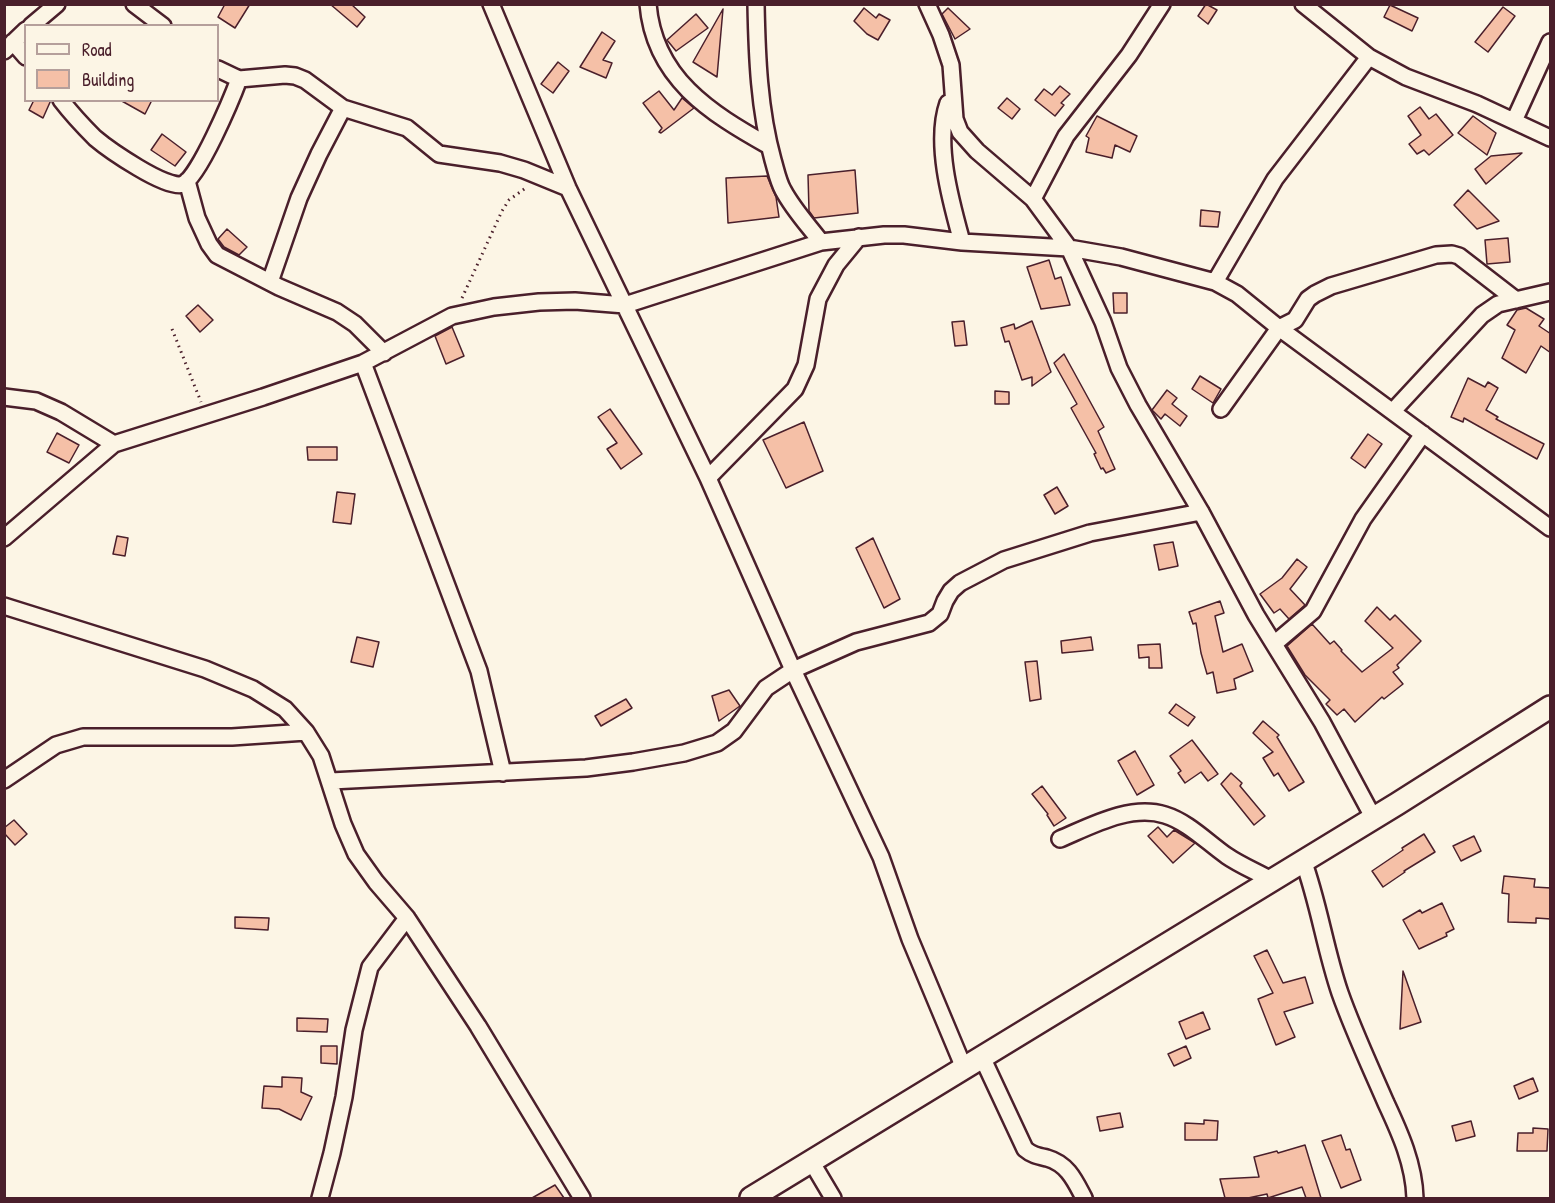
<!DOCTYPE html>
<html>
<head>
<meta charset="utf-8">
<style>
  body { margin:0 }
  #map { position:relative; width:1555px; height:1203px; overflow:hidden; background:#fcf5e5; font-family:"Patrick Hand",sans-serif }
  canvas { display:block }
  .frame { position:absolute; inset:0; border:6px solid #4a1f2b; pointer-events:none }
  .legend { position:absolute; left:24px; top:24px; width:195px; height:78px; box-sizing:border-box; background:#fcf5e5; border:2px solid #b59f9b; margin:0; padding:8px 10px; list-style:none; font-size:18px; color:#4a1f2b }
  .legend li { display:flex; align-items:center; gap:12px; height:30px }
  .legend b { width:30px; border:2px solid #b59f9b }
</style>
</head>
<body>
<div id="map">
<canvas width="1555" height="1203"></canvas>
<div class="frame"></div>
<ul class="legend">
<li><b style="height:8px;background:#fcf5e5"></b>Road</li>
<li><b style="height:16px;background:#f5c0a7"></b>Building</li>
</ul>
</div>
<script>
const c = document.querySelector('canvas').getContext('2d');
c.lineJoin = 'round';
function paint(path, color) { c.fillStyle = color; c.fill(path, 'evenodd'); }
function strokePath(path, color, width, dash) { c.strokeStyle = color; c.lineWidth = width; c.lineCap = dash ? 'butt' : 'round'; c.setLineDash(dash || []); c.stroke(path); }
const building = new Path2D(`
  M225 4H250L235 28 218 17Z
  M330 4H351L365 17 357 27Z
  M1206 4 1217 10 1208 24 1198 16Z
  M1390 5 1418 18 1412 31 1384 17Z
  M1503 7 1515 16 1488 52 1475 42Z
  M864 8 876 18 879 14 890 20 878 40 867 34 854 21Z
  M948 8 970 29 955 39 942 14Z
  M723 9 717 77 693 62Z
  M696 14 708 28 676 51 667 40Z
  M602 32 615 41 603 60 612 63 606 78 580 67Z
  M558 62 569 71 553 93 541 84Z
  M1060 86 1070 94 1061 103 1064 105 1055 116 1035 100 1044 89 1052 95Z
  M659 91 674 110 682 98 694 108 661 133 659 132 662 128 643 103Z
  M1007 98 1020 109 1012 119 998 108Z
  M34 100H51L43 118 29 110Z
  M120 100H152L145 114Z
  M1420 107 1429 119 1436 114 1453 135 1429 155 1424 150 1417 154 1409 144 1421 135 1408 116Z
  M1097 116 1137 136 1130 152 1115 145 1112 158 1086 152 1089 138 1086 136Z
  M1473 116 1496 133 1487 155 1458 133Z
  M162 134 186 152 175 166 151 150Z
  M1522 153 1486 184 1475 169 1491 156Z
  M855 170 858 213 814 218 809 211 808 175Z
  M767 176 776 197 779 217 728 223 726 178Z
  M1468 190 1499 221 1477 229 1454 205Z
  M1201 210 1220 212 1218 227 1200 226Z
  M227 229 247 247 239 255 224 247 218 239Z
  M1508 238 1510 262 1487 264 1485 240Z
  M1049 260 1055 279 1061 277 1070 305 1041 309 1027 267Z
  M1113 293H1127V313H1114Z
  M198 305 213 320 200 332 186 316Z
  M1526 308 1544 319 1539 326 1551 334V353L1541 346 1526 373 1502 358 1515 330 1507 325 1517 310Z
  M964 321 967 345 955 346 952 322Z
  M1032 321 1051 372 1032 386V377L1022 380 1009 341 1005 342 1001 328 1014 324 1015 329Z
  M452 327 464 356 446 364 435 336Z
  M1064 354 1104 427 1098 431 1115 469 1106 473 1103 468 1101 469 1094 454 1096 453 1071 408 1077 404 1054 363Z
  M1200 376 1221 389 1213 403 1192 389Z
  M1468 378 1485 387 1488 382 1498 388 1486 410 1498 417 1496 419 1544 444 1537 459 1464 418 1463 422 1451 417Z
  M1167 390 1177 398 1172 404 1187 416 1180 426 1165 414 1161 419 1152 410Z
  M995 391 1009 392V404H995Z
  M610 409 642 454 621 469 607 449 617 443 598 417Z
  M804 422 823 471 786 488 763 440Z
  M57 433 79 445 69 463 47 452Z
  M1368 434 1382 444 1365 468 1351 458Z
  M307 447H337V460H308Z
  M1057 487 1068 506 1055 514 1044 495Z
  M337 492 355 494 351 524 333 522Z
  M117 536 128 538 125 556 113 554Z
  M873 538 900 599 884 608 856 548Z
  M1173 542 1178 566 1159 570 1154 545Z
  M1297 559 1307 567 1290 589 1305 605 1289 619 1280 609 1274 613 1260 594 1282 578Z
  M1220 601 1224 613 1215 616 1223 652 1242 644 1253 671 1234 679 1236 689 1217 693 1213 672 1207 674 1201 653 1196 623 1193 624 1189 612Z
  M1377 607 1390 620 1395 615 1421 641 1397 665 1399 668 1393 672 1403 684 1384 699 1382 697 1355 722 1344 709 1337 715 1326 704 1330 700 1305 675 1287 646 1312 624 1330 644 1334 641 1342 650 1341 651 1362 672 1393 648 1365 621Z
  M357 637 379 642 373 667 351 662Z
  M1091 637 1093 650 1062 653 1061 641Z
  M1160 644 1162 668H1149V657L1139 658 1138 645Z
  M1037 661 1041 699 1030 701 1025 662Z
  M729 690 740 706 719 721 712 696Z
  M626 699 632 708 601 726 595 716Z
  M1176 704 1195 717 1188 726 1169 713Z
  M1263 721 1279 735 1277 737 1304 782 1289 791 1278 773 1274 776 1263 758 1273 752 1253 733Z
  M1192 740 1218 774 1208 781 1201 772 1185 783 1178 773 1181 771 1170 756Z
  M1135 751 1154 785 1137 795 1118 761Z
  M1231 773 1242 783 1240 786 1265 816 1254 825 1221 784Z
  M1042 786 1066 818 1054 826 1047 815 1048 814 1032 794Z
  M14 820 27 834 15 845 4 833V828Z
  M1158 827 1167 837 1174 830 1195 843 1173 863 1148 836Z
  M1424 834 1435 852 1404 871 1405 872 1383 887 1372 871 1403 850 1402 848Z
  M1474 836 1481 851 1461 861 1453 846Z
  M1504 876 1535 879 1534 887 1551 888V919L1536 918V923L1508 922 1509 894 1502 893Z
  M1442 903 1454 929 1446 933 1447 936 1419 949 1403 920 1420 910 1422 913Z
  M235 917 269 918 268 930 235 928Z
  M1267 950 1283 983 1305 977 1313 1003 1284 1012 1295 1037 1276 1045 1258 999 1273 993 1254 956Z
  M1403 971 1421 1022 1400 1029Z
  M1203 1012 1210 1029 1186 1039 1179 1022Z
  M297 1018 328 1019 327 1032 297 1031Z
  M321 1046H337V1064L321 1063Z
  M1186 1046 1191 1058 1174 1066 1168 1054Z
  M282 1077 302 1078 301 1092 312 1097 301 1120 279 1109 262 1108 264 1086 282 1087Z
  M1533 1078 1538 1091 1519 1099 1514 1086Z
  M1120 1113 1123 1127 1100 1131 1097 1117Z
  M1204 1120 1218 1121 1217 1140H1185V1123L1204 1124Z
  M1471 1121 1475 1136 1456 1141 1452 1126Z
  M1533 1128 1548 1129 1547 1151H1517L1518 1133H1533Z
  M1341 1135 1346 1150 1350 1149 1361 1180 1341 1188 1322 1141Z
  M1305 1145 1321 1198H1306L1302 1187 1268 1198 1267 1194 1248 1198H1225L1220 1179 1259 1177 1254 1157 1277 1151 1278 1153Z
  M555 1185 564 1198H532Z`);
const path = new Path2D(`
  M462 298 502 211 509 200 527 187
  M172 329 201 402`);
const street = new Path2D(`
  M134 4 163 26
  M491 4 568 188 708 478 793 670 881 857 910 939 964 1068
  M648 4C654 78 710 113 769 146
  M756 4C757 56 759 110 773 160 776 170 778 181 783 190 793 209 808 225 821 242
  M927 4 941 35 951 65 955 119 960 132 977 151 1033 199 1069 248 1103 322 1119 368 1138 405 1201 512 1256 615 1322 722 1373 817
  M1303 4 1369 57 1406 77 1477 104 1550 138
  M31 26 57 4
  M13 42 26 57
  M4 51 26 30
  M218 69 239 79 285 75 295 76 305 80 343 108 407 128 439 154 500 163 524 170 568 188
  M61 100C71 113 83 126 95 138 108 149 168 191 183 184 199 177 232 98 239 79
  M948 103C934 143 951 202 962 242
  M1514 121 1550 42
  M187 181 197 218 209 244 217 255 279 287 337 312 355 324 384 353
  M1033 199 1066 136 1129 55 1162 4
  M270 282 299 198 319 154 343 108
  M1215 282 1275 179 1369 57
  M363 363 479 671 503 773
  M4 397 36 401 61 412 114 444
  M1221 409 1279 328 1295 320 1308 299 1315 294 1331 286 1436 255 1452 254 1459 256 1516 300
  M1393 411 1482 315 1498 304 1550 292
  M708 478 795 389 806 365 818 299 836 265 859 237
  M4 538 114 444 263 397 363 363 452 316 494 307 539 302 575 301 625 305 821 242 884 235H904L962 242 1069 248 1121 257 1215 282 1237 294 1279 328 1550 528
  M4 606 205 669 253 689 285 709 306 732 321 756 343 824 356 854 376 882 407 918 478 1026 582 1198
  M1274 644 1313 611 1363 519 1423 434
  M4 780 56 745 83 737H232L306 732
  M331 781 586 768 633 762 684 753 717 743 734 731 766 688 793 670 856 642 929 623 940 614 945 601 951 591 960 583 1004 560 1090 533 1201 512
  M1060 839C1091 826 1130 804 1165 815 1188 822 1207 842 1227 856 1240 865 1257 872 1271 880
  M1303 860C1319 904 1325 949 1340 993 1353 1030 1370 1066 1386 1103 1400 1133 1414 1164 1415 1198
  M982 1057 1025 1149C1032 1155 1038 1156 1047 1158 1068 1164 1075 1181 1084 1198
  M811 1161 833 1198
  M320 1198 332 1153 344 1097 354 1030 370 967 407 918`);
const secondary = new Path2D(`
  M751 1198 1397 804 1550 707`);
paint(building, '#f5c0a7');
strokePath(building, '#4a1f2b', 1.5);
strokePath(street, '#4a1f2b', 20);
strokePath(secondary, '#4a1f2b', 26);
strokePath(path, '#4a1f2b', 3, [1.5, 4.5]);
strokePath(street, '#fcf5e5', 15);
strokePath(secondary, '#fcf5e5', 21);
</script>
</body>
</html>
